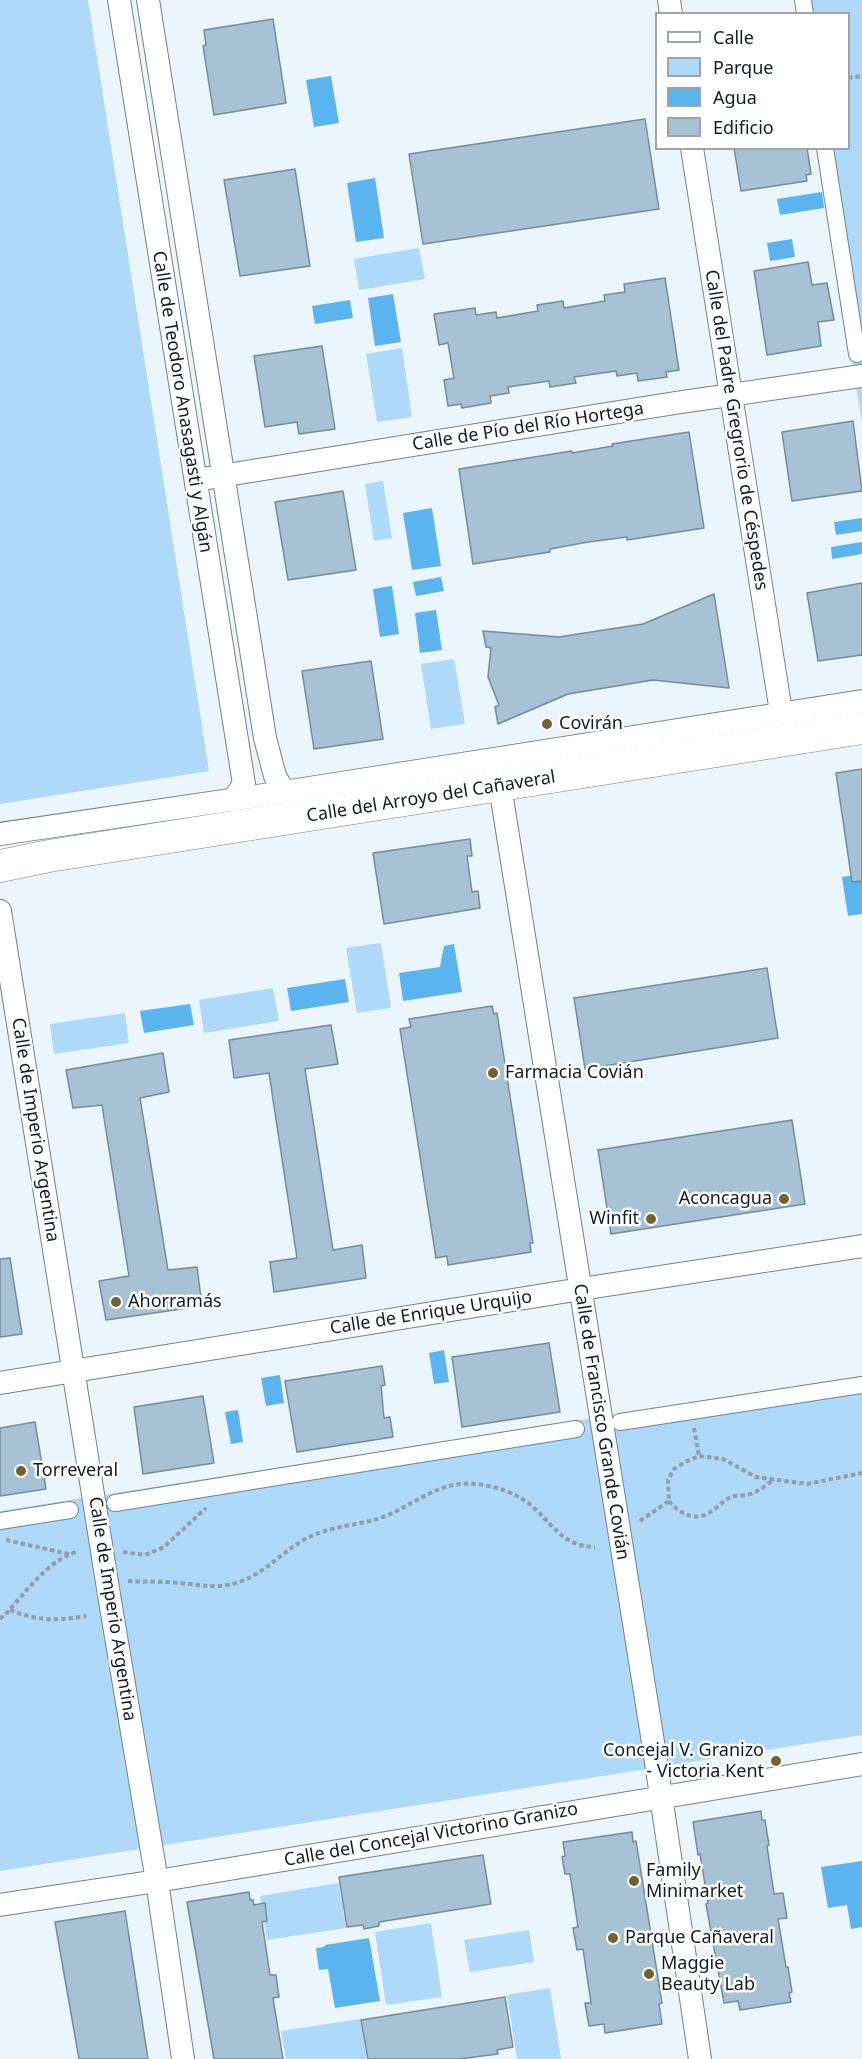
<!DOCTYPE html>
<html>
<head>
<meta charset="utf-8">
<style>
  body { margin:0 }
  #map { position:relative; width:862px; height:2059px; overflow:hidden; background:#eaf5fd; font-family:"Noto Sans",sans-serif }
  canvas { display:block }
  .legend { position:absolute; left:655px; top:12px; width:195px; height:138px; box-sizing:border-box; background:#fff; border:2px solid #a0a4a7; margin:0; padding:8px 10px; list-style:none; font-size:18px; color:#121c23 }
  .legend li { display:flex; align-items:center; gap:12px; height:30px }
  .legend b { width:30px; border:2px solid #a0a4a7 }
</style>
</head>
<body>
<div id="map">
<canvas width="862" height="2059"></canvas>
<ul class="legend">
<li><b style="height:8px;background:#fff"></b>Calle</li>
<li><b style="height:16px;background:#aed9f8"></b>Parque</li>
<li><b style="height:16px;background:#5cb4ef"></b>Agua</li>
<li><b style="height:16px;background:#a8c2d5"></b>Edificio</li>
</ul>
</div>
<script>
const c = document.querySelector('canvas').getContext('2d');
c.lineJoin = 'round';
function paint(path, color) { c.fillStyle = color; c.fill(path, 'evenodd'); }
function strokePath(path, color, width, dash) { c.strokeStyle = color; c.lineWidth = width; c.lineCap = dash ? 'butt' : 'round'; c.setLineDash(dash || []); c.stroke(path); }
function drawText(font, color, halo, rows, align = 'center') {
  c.font = font + ' "Noto Sans",sans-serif'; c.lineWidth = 5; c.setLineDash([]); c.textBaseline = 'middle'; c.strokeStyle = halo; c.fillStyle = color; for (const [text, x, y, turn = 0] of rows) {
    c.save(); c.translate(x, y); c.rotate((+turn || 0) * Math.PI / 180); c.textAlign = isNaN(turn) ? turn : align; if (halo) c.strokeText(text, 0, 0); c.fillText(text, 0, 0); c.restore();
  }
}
const green = new Path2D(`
  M0 0H88L209 771 0 804Z
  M797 0H862V424L819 149 848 148V14L799 13Z
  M419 248 425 279 359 290 354 259Z
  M402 348 412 417 377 422 366 354Z
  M383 481 392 538 374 541 365 484Z
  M454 659 465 724 431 729 421 664Z
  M381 943 391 1008 357 1013 346 948Z
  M273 988 279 1021 204 1033 199 1000Z
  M125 1013 129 1043 54 1054 50 1024Z
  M862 1376V1735L0 1871V1511Z
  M339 1883 346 1928 267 1940 260 1896Z
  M431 1923 442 1997 386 2005 375 1932Z
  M529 1930 534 1962 470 1972 464 1940Z
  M550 1988 561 2059H517L507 1995Z
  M360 2019 367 2059H286L281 2031Z`);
const water = new Path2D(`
  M331 76 339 123 314 127 306 80Z
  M375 178 384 238 356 242 347 183Z
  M822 192 824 208 780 215 777 199Z
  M792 239 795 257 770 261 767 243Z
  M393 294 401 342 375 346 368 298Z
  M350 300 353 318 315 324 312 306Z
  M432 508 441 566 412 570 403 513Z
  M862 518V531L836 535 834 522Z
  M862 542V554L832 559 831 547Z
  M441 577 444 591 416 596 413 582Z
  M392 586 399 634 380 637 373 589Z
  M436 610 442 650 420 653 415 613Z
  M862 874V914L848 916 842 877Z
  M454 944 462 992 403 1001 399 973 440 967 444 946Z
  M345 979 349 1002 291 1011 287 988Z
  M190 1004 194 1025 144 1033 140 1011Z
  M444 1350 449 1382 434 1384 429 1353Z
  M280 1375 284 1403 266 1406 261 1378Z
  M238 1410 243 1442 231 1444 225 1412Z
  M862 1861V1927L851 1929 847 1905 828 1908 821 1867Z
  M369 1938 380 2001 335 2008 328 1969 319 1970 316 1948 324 1947 325 1945Z`);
const building = new Path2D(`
  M273 19 286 103 214 115 203 46 206 45 204 30Z
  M645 119 659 209 423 244 409 154Z
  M734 148H807L811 174 806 175 807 181 741 191Z
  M295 169 310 266 240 276 224 180Z
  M808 262 812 285 827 283 834 320 818 322 821 346 767 355 754 271Z
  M665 278 679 370 666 372 667 377 638 381 637 373 617 376 616 371 574 377 576 383 550 387 549 381 508 387 509 393 490 396 491 403 462 408 461 404 448 406 444 380 454 378 448 343 439 345 434 314 475 308 476 315 496 312 497 318 538 311 537 305 563 301 564 308 605 301 604 295 625 292 624 284Z
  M322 346 335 429 299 434 297 422 265 427 254 356Z
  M853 421 862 491 792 501 782 432Z
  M689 432 704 528 627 540V537L588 542 550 549V552L473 564 459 469 572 451V453L613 446 612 444Z
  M343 491 356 570 288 580 275 502Z
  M862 583V655L818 661 807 593Z
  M714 594 729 688 653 680 568 694 498 724 495 707 499 705 488 677 491 648 486 647 483 631 559 637 643 624Z
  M371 661 383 739 314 749 302 671Z
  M862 769V881L852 882 836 773Z
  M470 839 472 856H467L472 892 478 891 480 908 384 924 373 853Z
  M767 968 778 1038 585 1069 574 998Z
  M492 1006 494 1014 497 1013 533 1243H530L531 1252 448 1265 447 1256 436 1258 400 1029 411 1027 409 1019Z
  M331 1025 338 1064 305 1069 333 1250 362 1245 366 1278 274 1292 270 1262 297 1258 269 1073 234 1078 229 1040Z
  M163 1053 169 1092 140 1098 168 1270 197 1267 202 1306 106 1320 99 1281 129 1276 102 1105 73 1108 66 1070Z
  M792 1120 805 1204 611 1234 598 1150Z
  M10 1258 22 1334 0 1337V1259Z
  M549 1343 560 1412 462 1427 452 1357Z
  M382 1366 385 1385 381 1386 384 1418 390 1417 393 1437 297 1452 285 1381Z
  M203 1396 214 1463 143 1474 134 1407Z
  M35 1422 46 1489 0 1496V1428Z
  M761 1811 762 1820H765L769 1845 767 1846 774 1894 783 1893 787 1918 778 1919 786 1967H788L792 1992 789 1993 791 2002 740 2010 738 2001 724 2003 706 1904 708 1903 700 1854 698 1855 693 1822Z
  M632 1832 633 1842 636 1841 662 2003 659 2004 662 2024 605 2033 604 2024 589 2026 585 2003H591L583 1949 577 1950 573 1928 578 1927 570 1874H565L562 1857 565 1856 563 1842Z
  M483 1855 491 1904 379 1922V1926L364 1929 363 1925 347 1927 339 1877Z
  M249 1892 250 1900H253L254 1905 265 1903 267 1921 262 1922 270 1975H276L279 1997 273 1998 283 2059H214L187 1902Z
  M125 1911 148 2059H79L55 1922Z
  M505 1997 513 2047 497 2050 498 2054 459 2059H368L361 2020Z`);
const path = new Path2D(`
  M848 78 862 76
  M694 1428 699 1456
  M669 1501C681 1515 697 1523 713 1510 720 1506 724 1499 732 1497 736 1495 742 1496 746 1495 757 1493 766 1486 774 1479
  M640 1521 669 1501 668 1480 674 1469 685 1462 699 1456 723 1459 756 1477 807 1484 862 1473
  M6 1540 69 1554
  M123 1552 145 1555 164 1547 206 1508
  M128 1581C144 1582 161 1581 178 1583 197 1584 214 1589 232 1584 266 1576 284 1547 314 1535 334 1526 359 1525 380 1518 407 1509 431 1487 460 1484 484 1482 513 1490 532 1506 552 1524 564 1547 595 1547
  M10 1610C37 1621 57 1621 86 1616
  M0 1619C24 1597 43 1563 76 1552`);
const pedestrian = new Path2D(`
  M803 0 805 14
  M825 148 857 354
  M620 1422 862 1385
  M115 1503 576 1429
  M0 1521 70 1510`);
const minor = new Path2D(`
  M119 0 244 784 233 800
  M148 0 265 738 275 776 284 792
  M669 0 671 14
  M692 148 781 712
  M208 478 675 403 862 376
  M500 786 653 1742 700 2059
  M0 834 284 792 862 701
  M0 911 110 1601 157 1881 183 2059
  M0 1383 581 1289 862 1246
  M0 1905 157 1881 862 1764`);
const secondary = new Path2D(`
  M0 866 49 856 862 728`);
const markers = [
  [547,724,6,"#736130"],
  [493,1073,6,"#736130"],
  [784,1199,6,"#736130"],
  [651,1219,6,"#736130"],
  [116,1302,6,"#736130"],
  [21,1471,6,"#736130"],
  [776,1761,6,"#736130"],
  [634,1881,6,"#736130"],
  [613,1938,6,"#736130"],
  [649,1974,6,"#736130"]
];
const streetNames = [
  ["Calle de Teodoro Anasagasti y Algán",182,402,81],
  ["Calle de Pío del Río Hortega",528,427,-9],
  ["Calle del Padre Gregrorio de Céspedes",736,430,81],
  ["Calle del Arroyo del Cañaveral",431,797,-9],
  ["Calle de Imperio Argentina",35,1130,81],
  ["Calle de Enrique Urquijo",431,1313,-9],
  ["Calle de Francisco Grande Covián",601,1422,81],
  ["Calle de Imperio Argentina",112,1609,81],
  ["Calle del Concejal Victorino Granizo",431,1835,-10]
];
const poiNames = [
  ["Covirán",559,724],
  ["Farmacia Covián",505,1073],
  ["Aconcagua",772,1199,"right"],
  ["Winfit",639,1219,"right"],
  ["Ahorramás",128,1302],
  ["Torreveral",33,1471],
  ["Concejal V. Granizo",764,1751,"right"],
  ["- Victoria Kent",764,1772,"right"],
  ["Family",646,1871],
  ["Minimarket",646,1892],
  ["Parque Cañaveral",625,1938],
  ["Maggie",661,1964],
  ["Beauty Lab",661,1985]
];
paint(green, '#aed9f8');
paint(water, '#5cb4ef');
paint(building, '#a8c2d5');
strokePath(building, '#728b9d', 1.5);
strokePath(pedestrian, '#6c8496', 18);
strokePath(minor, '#6c8496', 24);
strokePath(secondary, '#6c8496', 33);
strokePath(path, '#929da5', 4, [4.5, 3]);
strokePath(pedestrian, '#fff', 16);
strokePath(minor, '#fff', 22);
strokePath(secondary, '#fff', 32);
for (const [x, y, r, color] of markers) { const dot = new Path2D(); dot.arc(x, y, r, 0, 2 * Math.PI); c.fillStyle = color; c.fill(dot); strokePath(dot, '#fff', 2); }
drawText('18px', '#121c23', '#fff', streetNames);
drawText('18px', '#121c23', '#fff', poiNames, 'left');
</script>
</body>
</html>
